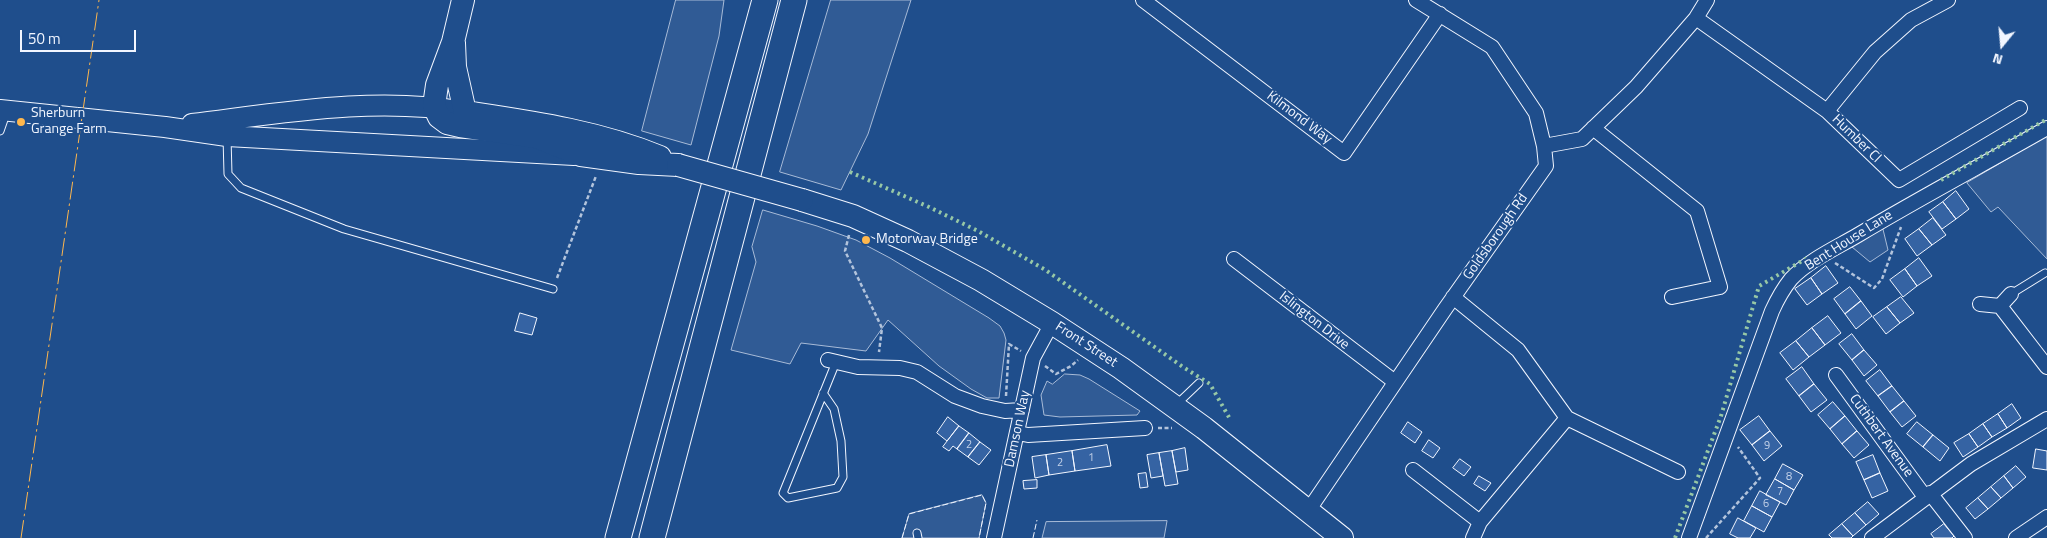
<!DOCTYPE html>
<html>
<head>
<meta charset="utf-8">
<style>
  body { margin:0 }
  #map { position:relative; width:2047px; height:538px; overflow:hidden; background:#1f4e8c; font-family:"Titillium Web",sans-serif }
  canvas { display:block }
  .north { position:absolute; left:1977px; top:20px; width:50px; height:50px; -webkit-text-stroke:4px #1f4e8c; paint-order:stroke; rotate:197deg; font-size:14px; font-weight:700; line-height:20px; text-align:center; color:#f2f6ff }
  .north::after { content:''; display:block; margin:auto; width:18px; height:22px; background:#f2f6ff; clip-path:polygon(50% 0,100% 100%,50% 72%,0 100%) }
  .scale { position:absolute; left:20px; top:30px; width:116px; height:22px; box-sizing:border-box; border:2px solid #f2f6ff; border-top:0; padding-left:6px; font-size:15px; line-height:18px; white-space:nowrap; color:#f2f6ff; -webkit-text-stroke:4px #1f4e8c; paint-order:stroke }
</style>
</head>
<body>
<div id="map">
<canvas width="2047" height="538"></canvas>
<div class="north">N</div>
<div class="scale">50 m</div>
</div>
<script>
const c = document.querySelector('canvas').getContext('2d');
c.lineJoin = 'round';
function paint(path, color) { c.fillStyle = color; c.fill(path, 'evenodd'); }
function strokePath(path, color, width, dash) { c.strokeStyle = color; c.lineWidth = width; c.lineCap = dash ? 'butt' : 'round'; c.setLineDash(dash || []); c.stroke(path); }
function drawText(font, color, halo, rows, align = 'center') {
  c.font = font + ' "Titillium Web",sans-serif'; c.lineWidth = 4; c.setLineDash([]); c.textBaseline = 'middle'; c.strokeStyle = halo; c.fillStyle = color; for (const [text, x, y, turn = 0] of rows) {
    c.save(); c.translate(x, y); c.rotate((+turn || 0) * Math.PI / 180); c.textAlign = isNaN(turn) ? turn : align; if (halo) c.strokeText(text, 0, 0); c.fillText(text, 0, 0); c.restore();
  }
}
const built = new Path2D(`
  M676 0H724L719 36 691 145 642 131Z
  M831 0H911L868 134 841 190 780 172Z
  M2047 136V259L1998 207 1991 212 1967 183Z
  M763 210 817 226 856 240 890 258 989 318 1000 326 1004 333 1006 340 999 398H987L971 389 939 366 888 320 866 351 801 343 790 364 731 350 756 262 752 247Z
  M1881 221 1888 250 1870 262 1846 242Z
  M1065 374 1080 375 1089 379 1140 411 1137 415 1060 417 1044 415 1041 395 1047 381 1052 384Z
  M982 495 986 503 979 538H902L909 514Z
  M1167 521 1164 538H1042L1046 522Z`);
const building = new Path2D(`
  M1956 191 1969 209 1956 219 1943 202Z
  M1943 202 1956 219 1942 229 1929 212Z
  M1933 218 1946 235 1932 245 1919 229Z
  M1919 229 1932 245 1917 256 1905 239Z
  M1919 258 1932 276 1917 286 1905 269Z
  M1826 266 1838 283 1822 294 1811 278Z
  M1905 269 1917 286 1903 297 1890 280Z
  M1811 278 1822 294 1807 305 1795 289Z
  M1850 287 1861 301 1845 314 1834 299Z
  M1901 297 1914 313 1900 323 1887 307Z
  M1861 301 1872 316 1856 329 1845 314Z
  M1887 307 1900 323 1886 334 1873 317Z
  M520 313 537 318 532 335 515 331Z
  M1828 316 1841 333 1825 345 1812 328Z
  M1812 328 1825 345 1809 357 1796 341Z
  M1852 334 1864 350 1852 360 1839 344Z
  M1796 341 1809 357 1793 370 1780 353Z
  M1864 350 1877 365 1864 376 1852 360Z
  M1802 367 1814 384 1799 396 1786 379Z
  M1880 370 1892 386 1878 396 1866 381Z
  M1814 384 1827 400 1811 412 1799 396Z
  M1892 386 1904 401 1890 412 1878 396Z
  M1904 401 1916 416 1902 427 1890 412Z
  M1833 402 1845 416 1830 429 1818 415Z
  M2012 404 2021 418 2007 428 1998 414Z
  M1998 414 2007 428 1992 437 1983 424Z
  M1759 416 1770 431 1752 445 1740 430Z
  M1845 416 1857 431 1842 444 1830 429Z
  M948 417 959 426 947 441 937 433Z
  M1408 422 1422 432 1415 443 1401 433Z
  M1917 422 1933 435 1923 447 1907 434Z
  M1983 424 1992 437 1978 447 1969 434Z
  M959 426 969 433 957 449 953 446 949 451 943 447Z
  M1770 431 1782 446 1764 461 1752 445Z
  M1857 431 1869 445 1854 458 1842 444Z
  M969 433 980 442 968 457 957 449Z
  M1969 434 1978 447 1963 457 1954 443Z
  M1933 435 1949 448 1940 461 1923 447Z
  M1429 440 1440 448 1433 458 1422 451Z
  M980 442 991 450 979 465 968 457Z
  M1107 445 1111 466 1075 471 1072 451Z
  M1185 448 1188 470 1176 472 1172 451Z
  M2036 449 2047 451V470L2033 468Z
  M1072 451 1075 471 1049 475 1046 455Z
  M1172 451 1178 484 1165 486 1159 453Z
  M1159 453 1163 476 1151 478 1147 455Z
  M1046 455 1049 475 1035 478 1032 457Z
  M1873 455 1880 473 1864 480 1856 462Z
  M1460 459 1471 467 1464 476 1453 468Z
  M1783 464 1803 475 1794 490 1775 479Z
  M2016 466 2026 477 2013 488 2004 476Z
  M1146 473 1148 487 1140 488 1138 474Z
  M1880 473 1888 491 1872 498 1864 480Z
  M1479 476 1491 483 1485 491 1474 484Z
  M2004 476 2013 488 2001 498 1991 487Z
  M1775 479 1794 490 1786 505 1766 495Z
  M1037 480V488L1024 489 1023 481Z
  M1991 487 2001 498 1988 509 1978 498Z
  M1760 491 1780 502 1772 517 1752 506Z
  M1978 498 1988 509 1975 519 1966 508Z
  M1868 502 1879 514 1866 525 1855 513Z
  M1752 506 1772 517 1764 532 1744 521Z
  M1855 513 1866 525 1853 536 1842 524Z
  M1738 518 1756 528 1750 538H1738L1730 534Z
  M1842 524 1853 536 1851 538H1832L1829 535Z
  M1944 524 1954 536 1952 538H1934L1931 534Z`);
const path = new Path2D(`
  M849 235 845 251 882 328 879 352
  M1835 263 1874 288 1882 279 1901 227
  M557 278 596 176
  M1045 366 1056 374 1071 366 1078 360
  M1006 396 1009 344 1021 351
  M1158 428H1172
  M1706 538 1760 478 1738 447`);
const lane = new Path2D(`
  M0 131 7 111
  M227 137 228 174 241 188 344 229 553 289
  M2011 294 2045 273
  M823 393 834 409 841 441 843 477 837 488 788 498 783 493 836 362
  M1176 405 1199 383
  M917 533 918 538`);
const street = new Path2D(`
  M1143 0 1344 153 1440 14
  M1416 0 1492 47 1536 113 1544 146
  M1696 18 1827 111 1899 180 2020 108
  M1827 111 1875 52 1911 20 1948 0
  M1593 128 1697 211 1720 287 1672 297
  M1234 259 1395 382
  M2011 294 2000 306 2047 367
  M1453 297 1518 350 1567 418 1678 472
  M1980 304 2000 306
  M828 360 858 367 900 368 917 372 955 396 982 406 1005 411 1022 410
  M1836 375 1925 497
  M1018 433 1028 435 1145 428
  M1413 470 1480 522 1567 418
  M1930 493 1965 538
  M1308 511 1445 309 1546 166 1544 146 1582 139 1636 87 1696 18 1707 0
  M994 538 1033 358 1052 323
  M1473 538 1480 522
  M1689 538 1772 311C1777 300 1783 289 1791 279 1809 260 1836 248 1858 235 1920 198 1984 164 2047 128
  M1872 538 1971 464 2047 419
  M2016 538 2047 517`);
const secondary = new Path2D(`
  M0 110 165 127 227 136 574 155
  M192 124C282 113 375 96 465 112L460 125`);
const primary = new Path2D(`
  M463 0 453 42 437 85 434 106 439 117 447 123 460 126 536 137 581 155 639 163 678 165
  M454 43 455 67 465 112C531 122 597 131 660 157
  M802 200 853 216 908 241 981 280 1052 323 1121 368 1204 428 1342 538`);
const highway = new Path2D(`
  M618 538 765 0
  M652 538 794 0`);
const primaryBridge = new Path2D(`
  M678 165 802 200`);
const hedge = new Path2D(`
  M850 172 929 207 978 231 1044 269 1183 367 1210 384 1230 419
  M1941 180 2047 119
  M1675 538 1721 416 1759 286 1809 257`);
const fence = new Path2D(`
  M902 538 909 514 982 495 986 503 979 538
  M1033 538 1037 520`);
const power = new Path2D(`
  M21 538 99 0`);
const markers = [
  [21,122,5,"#ffb74d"],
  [866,240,5,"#ffb74d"]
];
const numberNames = [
  ["2",969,445],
  ["9",1767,446],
  ["1",1091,458],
  ["2",1060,463],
  ["8",1789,477],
  ["7",1780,492],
  ["6",1766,504]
];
const poiNames = [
  ["Sherburn",31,114],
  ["Grange Farm",31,130],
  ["Motorway Bridge",876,240]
];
const streetNames = [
  ["Kilmond Way",1299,118,37],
  ["Humber Cl",1856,139,44],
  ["Goldsborough Rd",1496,237,-55],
  ["Bent House Lane",1849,241,-32],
  ["Islington Drive",1314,321,38],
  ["Front Street",1086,345,33],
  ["Damson Way",1018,429,-78],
  ["Cuthbert Avenue",1881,436,54]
];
paint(built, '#305b95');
strokePath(built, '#a8bbd7', 1);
paint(building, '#3563a3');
strokePath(building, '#f2f6ff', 1);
strokePath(lane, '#f2f6ff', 9);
strokePath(street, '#f2f6ff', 16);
strokePath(secondary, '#f2f6ff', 22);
strokePath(primary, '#f2f6ff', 24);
strokePath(highway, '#f2f6ff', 27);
strokePath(path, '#b3c4dc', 2.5, [4, 2.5]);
strokePath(lane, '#1f4e8c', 7);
strokePath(street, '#1f4e8c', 14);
strokePath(secondary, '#1f4e8c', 20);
strokePath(primary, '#1f4e8c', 22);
strokePath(highway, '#1f4e8c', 25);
strokePath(primaryBridge, '#f2f6ff', 24, []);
strokePath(primaryBridge, '#1f4e8c', 22);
strokePath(hedge, '#97c8a6', 4, [2.5, 4]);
strokePath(fence, '#f2f6ff', 1, [6, 2.5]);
strokePath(power, '#ffb74d', 1, [18, 4, 2.5, 4]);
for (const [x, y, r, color] of markers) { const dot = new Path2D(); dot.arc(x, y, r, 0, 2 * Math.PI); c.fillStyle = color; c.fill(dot); strokePath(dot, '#1f4e8c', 2); }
drawText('11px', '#c3d1e8', null, numberNames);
drawText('14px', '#f2f6ff', '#1f4e8c', poiNames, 'left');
drawText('14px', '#f2f6ff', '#1f4e8c', streetNames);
</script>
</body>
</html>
